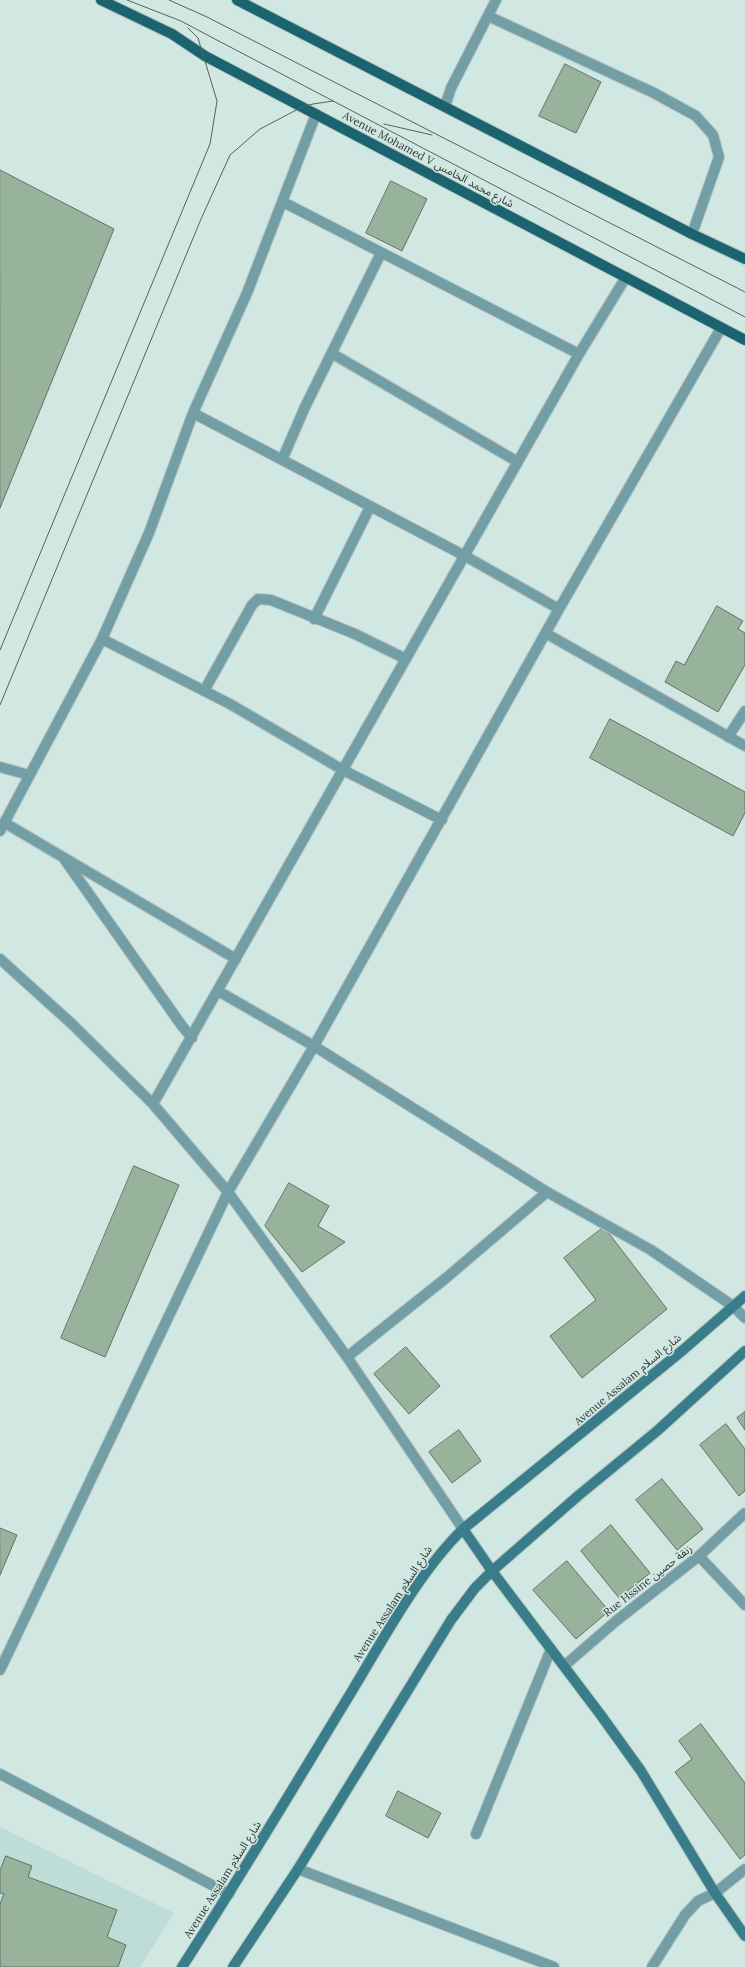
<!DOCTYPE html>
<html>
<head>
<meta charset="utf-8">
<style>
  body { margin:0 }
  canvas { display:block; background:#d1e7e2 }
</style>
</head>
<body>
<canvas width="745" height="1967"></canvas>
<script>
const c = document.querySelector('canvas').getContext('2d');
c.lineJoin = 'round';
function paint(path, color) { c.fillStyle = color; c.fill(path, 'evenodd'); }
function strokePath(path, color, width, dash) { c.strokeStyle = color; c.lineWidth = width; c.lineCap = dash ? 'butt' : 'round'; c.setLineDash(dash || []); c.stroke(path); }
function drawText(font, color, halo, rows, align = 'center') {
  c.font = font + ' Lora,"Noto Sans Arabic",serif'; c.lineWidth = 3; c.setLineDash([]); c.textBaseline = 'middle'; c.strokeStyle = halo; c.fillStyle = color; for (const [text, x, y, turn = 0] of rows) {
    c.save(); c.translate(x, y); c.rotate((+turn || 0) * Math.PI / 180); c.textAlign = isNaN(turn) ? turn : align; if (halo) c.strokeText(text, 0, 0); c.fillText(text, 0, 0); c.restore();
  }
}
const built = new Path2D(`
  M0 1827 174 1913 140 1967H0Z`);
const building = new Path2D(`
  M565 64 601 82 576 133 539 116Z
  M0 170 114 229 0 508Z
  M391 181 427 199 402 251 366 233Z
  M717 606 743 621 738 629 745 633V665L718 712 665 682 676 661 684 665Z
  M610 719 745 792V813L733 836 590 758Z
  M134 1166 179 1185 105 1357 61 1338Z
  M289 1183 329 1206 318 1226 345 1242 302 1272 265 1226Z
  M604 1227 667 1309 582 1378 550 1336 596 1300 564 1258Z
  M406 1347 440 1386 409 1414 374 1374Z
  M745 1412V1430L737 1418Z
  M726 1424 745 1449V1491L739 1496 700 1445Z
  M459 1430 481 1461 452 1483 429 1452Z
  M662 1479 703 1529 677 1550 636 1500Z
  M611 1525 650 1573 619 1598 581 1551Z
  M0 1528 17 1535 0 1575Z
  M567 1561 609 1611 576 1639 533 1590Z
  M701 1724 745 1783V1855L740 1859 675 1772 692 1759 679 1741Z
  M398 1791 441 1813 428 1838 386 1816Z
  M6 1856 32 1866 28 1877 117 1910 107 1937 126 1945 118 1967H0V1904L4 1894 0 1893V1871Z`);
const lane = new Path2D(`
  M0 767 29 775`);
const street = new Path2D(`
  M488 16 654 93 696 116 713 135 719 157 692 234
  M445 106 451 88 496 0
  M283 202 579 354
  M333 354 518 462
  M193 413 465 556 559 609
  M282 460 305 407 381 253
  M314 619 370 507
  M547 634 745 746
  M102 639 230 704 343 770 442 820
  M204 691 252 605 258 599 271 600 355 634 406 659
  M728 737 745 711
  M5 823 236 959
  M0 831 102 639 149 533 193 413 247 293 316 114
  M65 860 182 1026 192 1038
  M0 959 72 1024 153 1104 228 1192 347 1357 463 1529
  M218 991 314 1046 547 1192 651 1250 733 1306 745 1318
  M153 1104 579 354 626 277
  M347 1357 446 1278 547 1192
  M699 1556 745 1605
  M564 1666 616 1621 699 1556 745 1513
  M0 1670 228 1192 314 1046 559 609 721 328
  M0 1774 229 1894
  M476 1834 551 1649
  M298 1869 554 1967
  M652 1967 685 1915 698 1901 715 1893 745 1869`);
const secondary = new Path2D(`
  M463 1529 492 1571 600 1714 641 1771 715 1893 745 1936
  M182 1967C241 1876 296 1783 352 1691 384 1638 419 1572 463 1529L683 1350 745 1296
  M233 1967 298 1869 451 1620 475 1588 492 1571 579 1495 657 1431 745 1351`);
const primary = new Path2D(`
  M101 0 172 34 205 56 745 340
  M237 0 692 234 745 259`);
const tram = new Path2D(`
  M127 0 181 21 213 38 745 317
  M169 0 207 17 745 292
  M384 124 432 135
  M0 650 210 144 217 101 198 38 188 28
  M0 705 201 219 230 155 260 129 302 107 313 104 333 101`);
const streetNames = [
  ["Avenue Mohamed V شارع محمد الخامس",428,160,28],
  ["Avenue Assalam شارع السلام",628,1380,-40],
  ["Rue Hssine زنقة حصين",648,1581,-38],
  ["Avenue Assalam شارع السلام",393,1604,-57],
  ["Avenue Assalam شارع السلام",223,1880,-58]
];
paint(built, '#beddd6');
paint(building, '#97b39c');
strokePath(building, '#637166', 1);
strokePath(lane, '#b1c4c0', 12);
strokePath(street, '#b1c4c0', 12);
strokePath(secondary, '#b1c4c0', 12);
strokePath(primary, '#b1c4c0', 12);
strokePath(lane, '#749ea6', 10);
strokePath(street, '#749ea6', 10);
strokePath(secondary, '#387d89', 10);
strokePath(primary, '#1a636f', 10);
strokePath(tram, '#55615e', 1);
drawText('11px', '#2f3836', '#d1e7e2', streetNames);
</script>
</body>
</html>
